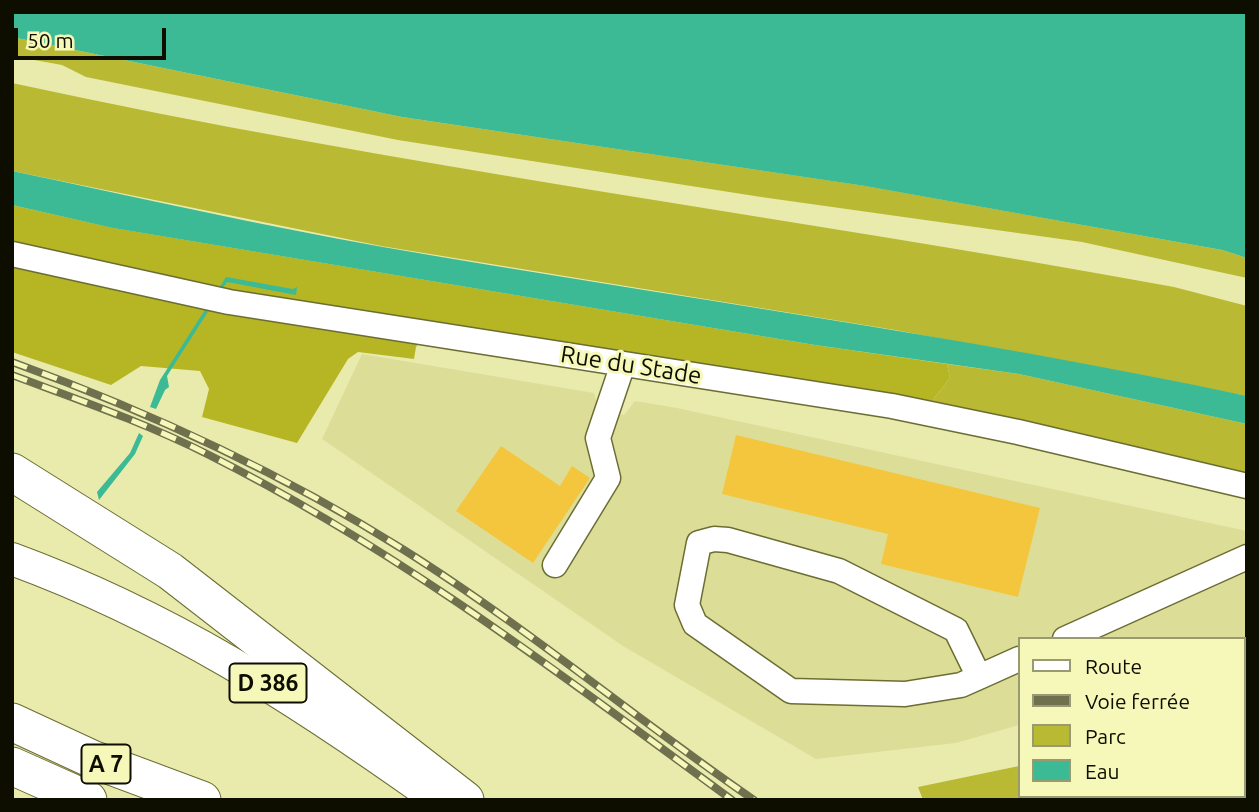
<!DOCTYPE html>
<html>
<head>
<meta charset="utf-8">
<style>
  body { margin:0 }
  #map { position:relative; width:1259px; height:812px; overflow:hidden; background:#e9ebad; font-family:Ubuntu,sans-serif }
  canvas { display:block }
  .frame { position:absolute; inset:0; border:14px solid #0d0d00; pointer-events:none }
  .legend { position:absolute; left:1018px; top:637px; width:228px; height:161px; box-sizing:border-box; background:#f6f8ba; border:2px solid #999a70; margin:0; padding:9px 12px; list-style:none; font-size:21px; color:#0d0d00 }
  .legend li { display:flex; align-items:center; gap:14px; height:35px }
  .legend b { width:35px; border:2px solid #999a70 }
  .scale { position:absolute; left:14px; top:28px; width:152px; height:32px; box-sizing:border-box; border:4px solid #0d0d00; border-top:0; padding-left:9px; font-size:21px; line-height:24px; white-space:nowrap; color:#0d0d00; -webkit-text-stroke:5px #f6f8ba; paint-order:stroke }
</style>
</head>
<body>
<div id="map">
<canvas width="1259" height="812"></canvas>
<div class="frame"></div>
<ul class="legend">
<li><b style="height:9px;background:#fff"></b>Route</li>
<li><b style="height:9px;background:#6f704d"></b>Voie ferrée</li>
<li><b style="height:19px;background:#b9b934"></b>Parc</li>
<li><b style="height:19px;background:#3cba95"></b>Eau</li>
</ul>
<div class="scale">50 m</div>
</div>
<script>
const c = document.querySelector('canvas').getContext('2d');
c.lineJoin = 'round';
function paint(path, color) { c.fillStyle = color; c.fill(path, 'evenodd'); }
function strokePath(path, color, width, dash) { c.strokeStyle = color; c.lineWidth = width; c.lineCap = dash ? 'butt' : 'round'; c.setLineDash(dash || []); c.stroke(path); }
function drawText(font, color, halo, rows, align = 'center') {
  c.font = font + ' Ubuntu,sans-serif'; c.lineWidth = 6; c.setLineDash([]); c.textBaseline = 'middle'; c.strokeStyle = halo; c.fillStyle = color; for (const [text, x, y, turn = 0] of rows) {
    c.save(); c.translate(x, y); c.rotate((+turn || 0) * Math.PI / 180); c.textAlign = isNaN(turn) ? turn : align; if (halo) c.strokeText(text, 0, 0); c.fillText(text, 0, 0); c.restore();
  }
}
const built = new Path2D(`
  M362 354 594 393 599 410 624 415 635 401 677 408 1247 531V644L1243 646V639H1019V725L956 743 816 759 623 646 322 439Z`);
const green = new Path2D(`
  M12 37 402 117 866 186 1222 250 1247 258V278L1082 242 761 197 398 140 86 77 62 65 12 56Z
  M12 83C397 167 787 216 1174 287L1247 306V396L895 330 381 246 12 171Z
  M947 364 1019 374 1247 424V473L932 401 950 378Z
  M1019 766V796H1075L1066 800H923L918 787Z`);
const forest = new Path2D(`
  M12 205 114 228 815 345 947 364 950 378 932 401 430 326 416 347 414 359 358 352 348 359 297 443 202 417 209 389 200 371 141 366 111 385 12 352Z`);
const water = new Path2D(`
  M12 12H1247V258L1222 250 865 186 402 117 12 37Z
  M12 171C136 197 259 225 383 247 671 297 961 335 1247 396V424L1019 374 815 345 113 228 12 205Z
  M226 277 293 289 297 287 296 295 227 282 167 376 169 387 165 390 156 409 150 407 160 380Z
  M139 433 143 436 135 454 99 500 97 492 130 453Z`);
const building = new Path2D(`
  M736 435 1040 508 1018 597 881 564 888 534 722 494Z
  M501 446 560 486 572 466 590 478 533 563 456 511Z`);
const minor = new Path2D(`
  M12 254 229 302 892 406 1018 432 1247 486
  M714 539 728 540 839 571 956 630 979 677 961 685 905 694 791 691 695 624 687 605 699 543Z
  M555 565 608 478 598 438 623 364
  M1065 639 1247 557
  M979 677 1019 659`);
const major = new Path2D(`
  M12 559C170 617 295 698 430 794`);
const highway = new Path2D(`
  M12 472 170 571 465 800
  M12 722 92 759 202 800
  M12 766 88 800
  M1243 767 1247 766
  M1154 800 1165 796`);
const rail = new Path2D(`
  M12 362C150 412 280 472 404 550 525 626 636 719 754 800
  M12 375C79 400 146 423 209 455 397 549 563 676 732 800`);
const shields = [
  [268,683,77],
  [106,764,49]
];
const shieldNames = [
  ["D 386",268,683],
  ["A 7",106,764]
];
const streetNames = [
  ["Rue du Stade",631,365,9]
];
paint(built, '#dcde98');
paint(green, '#b9b934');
paint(forest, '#b6b625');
paint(water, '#3cba95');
paint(building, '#f4c63e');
strokePath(minor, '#6c6d33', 27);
strokePath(major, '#6c6d33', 34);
strokePath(highway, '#6c6d33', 39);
strokePath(minor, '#fff', 24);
strokePath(major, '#fff', 32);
strokePath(highway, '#fff', 37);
strokePath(rail, '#6f704d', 8);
strokePath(rail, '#f6f8ba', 5, [16]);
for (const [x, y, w] of shields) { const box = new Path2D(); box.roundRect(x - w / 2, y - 19.5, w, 39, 5); c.fillStyle = '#f6f8ba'; c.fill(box); strokePath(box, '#0d0d00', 2); }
drawText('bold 23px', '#0d0d00', null, shieldNames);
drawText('24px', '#0d0d00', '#f6f8ba', streetNames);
</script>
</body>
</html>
